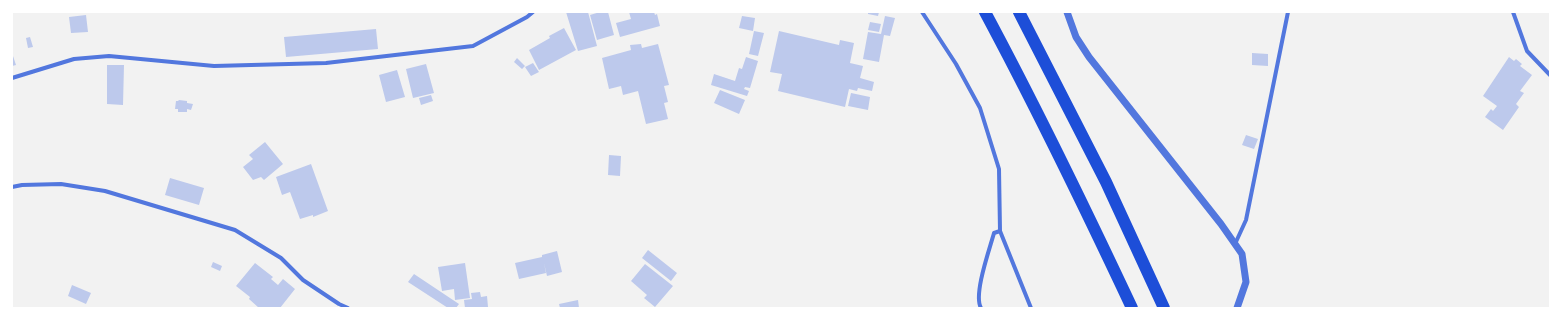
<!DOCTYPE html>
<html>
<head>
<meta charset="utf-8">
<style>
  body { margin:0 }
  #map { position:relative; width:1562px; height:320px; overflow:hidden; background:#f2f2f2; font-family:Raleway,sans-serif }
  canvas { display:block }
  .frame { position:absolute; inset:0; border:13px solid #fff; pointer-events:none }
</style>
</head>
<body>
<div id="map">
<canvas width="1562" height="320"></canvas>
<div class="frame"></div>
</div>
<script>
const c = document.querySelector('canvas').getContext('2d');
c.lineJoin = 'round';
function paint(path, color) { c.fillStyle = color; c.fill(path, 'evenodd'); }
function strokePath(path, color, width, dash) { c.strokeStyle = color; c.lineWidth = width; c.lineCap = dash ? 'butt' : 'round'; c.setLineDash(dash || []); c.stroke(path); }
const building = new Path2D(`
  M566 12H588L597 46 578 51Z
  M600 12H608L614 35 597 40 590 15Z
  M629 12H654L655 15 657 14 660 26 620 37 616 23 631 19Z
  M868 12H879L878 16 868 14Z
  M86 15 88 32 71 33 69 17Z
  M742 16 755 18 753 31 739 28Z
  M885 16 895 18 890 36 884 35 879 62 863 59 868 32 881 34Z
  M870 22 881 24 879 32 868 30Z
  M564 28 576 50 539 70 529 50 550 38 549 36Z
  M376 29 378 49 286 57 284 37Z
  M754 31 764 33 758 56 749 54Z
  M779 31 839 45 840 40 854 43 850 63 863 66 860 78 874 82 872 91 858 88 857 91 849 89 845 107 778 91 782 74 770 72Z
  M30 37 33 47 28 48 26 38Z
  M641 44 642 48 658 44 669 85 664 86 668 102 664 103 668 119 646 124 638 91 623 95 621 86 609 89 602 58 631 50 630 45Z
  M12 53 16 65 12 66Z
  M1252 53 1268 54V66L1252 65Z
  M746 57 758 61 750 88 745 87 744 89 749 91 747 96 711 85 714 74 735 81 739 68 742 69Z
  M1509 57 1514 61 1516 59 1522 64 1520 66 1532 75 1520 91 1524 93 1516 104 1519 107 1503 130 1485 117 1491 109 1493 111 1497 106 1483 96Z
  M517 58 525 66 522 69 514 62Z
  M533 63 539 72 531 76 525 67Z
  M426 64 434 93 413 98 406 69Z
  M107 65H124L123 105 107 104Z
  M397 70 405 97 386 102 379 75Z
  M720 90 745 100 739 114 714 103Z
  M851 93 870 97 868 110 848 106Z
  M431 95 433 101 421 105 419 98Z
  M179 100 187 101V103L193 104 191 110 187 109V112H178V109H175L176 101H178Z
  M1246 135 1258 139 1254 149 1242 145Z
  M265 142 283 164 264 180 261 177 253 180 243 167 253 159 249 155Z
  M609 155 621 156 620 176 608 175Z
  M311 164 328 211 313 217V215L300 219 290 192 282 195 276 177Z
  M170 178 204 188 199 205 165 195Z
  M648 250 677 273 671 281 642 258Z
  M557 251 562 272 547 276 544 263 546 273 519 279 515 263 542 257V255Z
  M213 262 222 266 220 271 211 267Z
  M255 263 273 277 271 279 278 285 283 279 295 289 280 308H259L249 299 250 297 236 286Z
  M465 263 470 298 455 300 454 289 442 291 438 267Z
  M645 264 673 286 655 307 644 298 647 295 631 281Z
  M414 274 459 304 456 308H448L408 282Z
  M72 285 91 293 86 304 68 296Z
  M480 292 481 297 487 296 488 307 465 308 464 300 472 299 471 293Z
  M578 300 579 308H560L559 304Z`);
const minor = new Path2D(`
  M922 12 956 64 980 108 999 169 1000 231 1031 308
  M1513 12 1527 51 1550 75
  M12 78 74 59 109 56 214 66 326 63 473 46 527 17 533 12
  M12 187 22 185 61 184 105 191 235 230 281 258 303 280 339 304 348 308
  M1235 244 1246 220 1288 12
  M981 308C973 295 990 248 994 233L1000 231`);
const tertiary = new Path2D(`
  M1067 12 1076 37 1089 57 1221 224 1242 254 1246 282 1237 308`);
const motorway = new Path2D(`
  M985 12C1037 109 1085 208 1132 308
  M1019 12 1106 182 1164 308`);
paint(building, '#bdc9ec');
strokePath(minor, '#5277de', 4);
strokePath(tertiary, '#5277de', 7);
strokePath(motorway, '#1d4ed8', 12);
</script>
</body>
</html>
